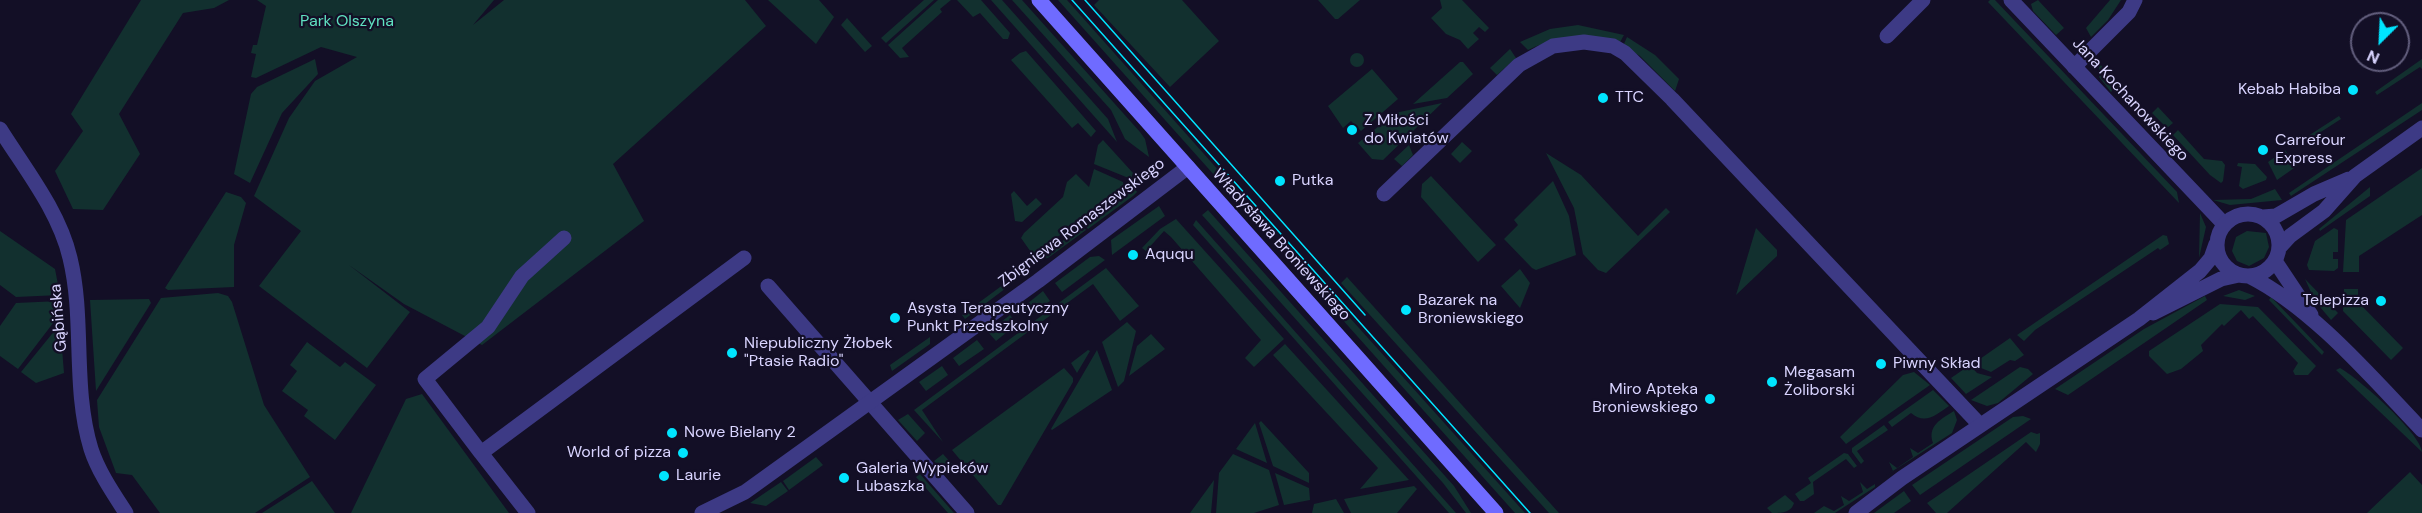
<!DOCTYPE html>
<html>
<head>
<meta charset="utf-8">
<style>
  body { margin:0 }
  #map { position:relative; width:2422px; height:513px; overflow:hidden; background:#130f26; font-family:"DM Sans",sans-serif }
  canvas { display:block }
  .north { position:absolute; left:2350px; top:12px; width:60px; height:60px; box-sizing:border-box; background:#130f26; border:2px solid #625e7d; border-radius:50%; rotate:204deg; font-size:16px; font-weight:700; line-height:24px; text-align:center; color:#d9d4ff }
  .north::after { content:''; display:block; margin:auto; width:21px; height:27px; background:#00e5ff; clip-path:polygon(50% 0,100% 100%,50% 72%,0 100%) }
</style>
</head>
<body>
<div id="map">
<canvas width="2422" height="513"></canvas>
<div class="north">N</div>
</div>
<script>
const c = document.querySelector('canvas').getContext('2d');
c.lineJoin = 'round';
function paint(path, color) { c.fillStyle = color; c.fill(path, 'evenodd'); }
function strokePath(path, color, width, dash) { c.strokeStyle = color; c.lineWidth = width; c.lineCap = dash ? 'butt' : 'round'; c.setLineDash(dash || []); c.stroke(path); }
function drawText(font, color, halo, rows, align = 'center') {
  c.font = font + ' "DM Sans",sans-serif'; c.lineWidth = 4.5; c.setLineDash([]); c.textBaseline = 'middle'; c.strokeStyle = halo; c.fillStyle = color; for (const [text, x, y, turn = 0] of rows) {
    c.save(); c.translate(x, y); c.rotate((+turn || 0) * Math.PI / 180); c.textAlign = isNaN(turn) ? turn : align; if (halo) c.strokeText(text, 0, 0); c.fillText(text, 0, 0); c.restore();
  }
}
const green = new Path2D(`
  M141 0H229L214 8 183 13 119 114 140 154 103 210 73 209 55 171 83 131 71 114Z
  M257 0H494L473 25 504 0H745L766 26 613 164 644 221 482 345 404 304 349 265 410 312 367 368 259 286 301 231 254 196 289 118 315 81 357 57 321 47 256 78 251 77 256 54 251 53 253 45H257L266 6Z
  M768 0H819L834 17 816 44Z
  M924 0H934L886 43 881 38Z
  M938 0H951L940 9 942 12 902 48 909 57 900 58 888 45Z
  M957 0H981L1010 33 1008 39H1003L980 13 973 17Z
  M991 0H1002L1108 119 1117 142Z
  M1012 0H1022L1140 132 1145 139 1149 157 1125 139 1111 110Z
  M1058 0H1067L1220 172 1215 176Z
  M1099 0H1182L1219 41 1170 87 1094 5Z
  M1318 0H1360L1338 19H1335Z
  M1440 0H1462L1489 28 1485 32 1479 27 1473 33 1479 39 1468 49 1460 40 1446 34 1431 18 1442 8Z
  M1990 0H1995L2177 192 2179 203 1988 2Z
  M2038 0 2064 28 2056 35 2033 11 2031 4Z
  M2110 0H2121L2108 20 2091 37 2086 28Z
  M847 18 872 46 865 52 841 25Z
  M1578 25 1624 35 1619 44C1581 36 1565 33 1528 50L1520 42 1550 29Z
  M1627 37 1655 55 1679 79 1675 91 1640 56 1623 46Z
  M1510 49 1516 58 1497 75 1490 68Z
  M1026 51 1096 131 1091 137 1078 123 1072 128 1011 60 1020 53Z
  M1350 60a7 7 0 1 1 14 0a7 7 0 1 1-14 0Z
  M315 59 318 74 282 113 250 183 234 174 251 94 257 87Z
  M2422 59V69L2420 67 2377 95 2375 92Z
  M1460 62H1463L1473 74 1447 98 1413 104Z
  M2099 63 2118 84 2111 92 2099 77Z
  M1372 69 1398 99 1361 131 1351 121 1343 128 1328 106Z
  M1442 103 1383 160 1372 159 1358 143 1395 113Z
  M2422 103V110L2291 196 2289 193Z
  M2158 107 2173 123 2167 128 2152 113Z
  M2339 116 2341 119 2310 139 2308 136Z
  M2178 130 2204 159 2222 161 2225 165 2223 181 2221 183 2210 175 2173 135Z
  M1103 140 1133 173 1131 179 1094 164 1098 145Z
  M1462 142 1472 151 1460 163 1451 154Z
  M1409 145 1413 155 1402 166 1394 159Z
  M2285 150 2297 166 2277 180 2268 162Z
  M1546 153 1581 175 1638 236 1666 208 1670 212 1606 273 1598 270 1583 254 1574 208Z
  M2238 163 2255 164 2267 177 2266 180 2243 189 2239 186 2242 167 2237 166Z
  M2422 168V215L2359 256V272H2343L2346 220Z
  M1094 169 1123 182 1124 188 1033 255 1021 238 1024 233 1063 197 1067 182 1076 174 1089 187Z
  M1431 176 1496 245 1478 262 1421 197 1422 184Z
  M1553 181 1569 216 1576 255 1536 270 1532 268 1504 239 1518 225 1514 220Z
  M2370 187V196L2320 231 2319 229Z
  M1135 189 1137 192 1133 196 1088 229 1085 225Z
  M2275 189 2282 200 2230 205 2213 200 2251 199Z
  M1014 191 1027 206 1036 198 1042 204 1022 222 1015 221 1011 194Z
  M226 192 241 197 246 203 234 245V287L168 290 165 288Z
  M1159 206 1165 216 1112 255 1111 240Z
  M1208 210 1454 486 1471 513H1466L1443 483 1202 215Z
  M2200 213 2206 227 2199 258Z
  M1176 219 1284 339 1254 367 1245 358 1261 340 1171 237 1164 231 1146 251 1142 248 1160 229Z
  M1196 220 1456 513H1449L1193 225Z
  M1083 226 1086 230 1048 258 1038 259Z
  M1756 228 1777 250V256L1736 295Z
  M2334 228 2338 230V252H2333V259H2338V268L2334 271 2309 270 2307 265 2315 241Z
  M0 231 55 269 60 295 16 297 0 285Z
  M2247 231 2266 233 2269 247 2264 258 2249 266 2237 261 2232 251 2236 237Z
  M2163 235 2167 236 2169 244 2160 250 2158 248 2035 330 2024 341 2017 335Z
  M1099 256 1105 260 1062 292 1055 283 1090 257Z
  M1106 268 1139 306 1120 321 1093 284 922 410 943 442 914 410Z
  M1520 269 1530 283 1520 308 1501 286Z
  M1015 276 1018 279 965 319 962 315Z
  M1347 277 1559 513H1549L1341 283Z
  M2305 279 2338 313 2331 320 2315 301Z
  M1318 287 1330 301 1333 299 1525 513H1515L1316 290Z
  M2344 289H2358V297L2362 302 2360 304 2403 348 2391 360 2343 311Z
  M2239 290 2255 296 2245 300 2223 296Z
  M1043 291 1050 301 1028 317 1022 308Z
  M218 293 228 296 232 302 264 405 310 477 255 513H160L132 475 116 473 99 427 97 400 161 298Z
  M2205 296 2207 300 2068 395 2055 389 2144 329Z
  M2271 297 2324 352 2322 355 2269 300Z
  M149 299 151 303 96 391 90 300Z
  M60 301V314L18 369 0 356V326L16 303Z
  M2220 304 2258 307 2316 366 2308 375H2295L2293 371 2298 363 2253 316 2249 319 2241 310 2224 326 2222 324 2201 345 2203 351 2181 369 2167 374 2149 356V351Z
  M1010 315 1017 324 996 341 988 332Z
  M1127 322 1136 331 1124 381 1118 387 1102 342Z
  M60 324 64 373 36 383 21 372Z
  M1151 334 1165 349 1129 376 1137 346Z
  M930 337V344L892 371 890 365Z
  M2010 338 2024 355 2015 361 2010 360 1991 372 1981 368 1977 361Z
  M977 340 984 349 959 366 953 358Z
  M307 342 340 367 345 362 376 385 335 440 304 416 308 410 282 391 297 371 290 365Z
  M1285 344 1409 480 1360 489 1378 468 1273 355Z
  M1088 350 1090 351 1077 373 1071 363Z
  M1097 350 1112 390 1052 430 1051 429Z
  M1970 365 1977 373 1992 377 1966 394 1951 378Z
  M942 366 948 375 926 391 919 382Z
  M2020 367 2028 369 2033 374 1998 403 1987 406 1971 400Z
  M1064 368 1073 378V382L1001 505H998L952 450Z
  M2340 368C2357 377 2421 433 2422 452L2336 370Z
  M1914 372 1930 385 1846 444 1840 437 1903 375Z
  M1933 390 1949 406C1936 415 1925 425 1911 413L1892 427 1888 422Z
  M422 394 509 513H351L406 399Z
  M1954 411 1957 420 1952 433 1885 476 1893 471 1889 462 1897 468 1913 457 1910 448 1918 453 1933 443C1927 426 1941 419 1954 411Z
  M908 414 925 433 917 441 898 420Z
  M2023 416 2031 419 1920 495 1912 485 2013 417Z
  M1261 421 1309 473V483L1273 466 1259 423Z
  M1255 423 1267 463 1236 449Z
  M1884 425 1888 430 1857 451 1864 461 1861 464 1852 452V448Z
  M2031 432 2037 434 2040 433V444L2036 452 2026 442 1947 513H1936L1927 503Z
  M1844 453 1848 454 1857 466 1854 468 1846 459 1813 482 1814 494 1804 501H1800L1795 494 1811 483 1808 478Z
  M943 454 954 466 946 474 934 461Z
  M1233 454 1269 470 1279 505 1254 513H1216L1219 473Z
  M816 457 823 465 789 490 783 481Z
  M2410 472 2422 485V513H2367Z
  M1275 473 1309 488 1310 500 1284 505Z
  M920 474 954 513H948L916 477Z
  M1214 480 1211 513H1190Z
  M312 481 335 513H262Z
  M781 482 788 491 766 506 750 503Z
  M1860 482 1867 489 1875 484V487L1835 513H1814L1824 506 1834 511 1844 505 1841 496 1849 501 1863 492Z
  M1414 486 1417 489 1397 513H1351L1344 499Z
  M1904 491 1911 501 1894 513H1874Z
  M1785 495 1794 503C1791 513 1781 513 1772 513L1767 508Z
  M1336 499 1344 513H1312L1314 504Z`);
const minor = new Path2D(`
  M2011 0 2224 224
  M1887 36 1923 0
  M2074 67 2129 12 2135 0
  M0 129C25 169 59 211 70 258 85 320 72 387 91 449 98 471 113 493 126 513
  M1384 194 1519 65 1553 46 1584 42 1613 46 1625 53 1672 99 1980 425
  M768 286 967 513
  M481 453 425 379 488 327 522 276 564 238
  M528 513 481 453 744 258`);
const tertiary = new Path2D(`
  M2217 245a31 31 0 1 1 62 0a31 31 0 1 1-62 0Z
  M2263 217 2276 216 2314 194 2349 179
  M2279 248 2290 236 2324 211 2355 176 2422 128
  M2275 261 2311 315
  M2249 276C2313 308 2373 379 2422 430
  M2153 313 2221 279 2239 275
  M702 513 745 492 1038 281 1188 167
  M1856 513 1902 478 2139 319 2200 271 2211 258 2216 244`);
const secondary = new Path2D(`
  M1039 0 1496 513`);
const tram = new Path2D(`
  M1072 0 1530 513
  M1085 0 1365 315`);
const markers = [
  [2353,90,6,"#00e5ff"],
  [1603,98,6,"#00e5ff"],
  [1352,130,6,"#00e5ff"],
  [2263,150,6,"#00e5ff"],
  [1280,181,6,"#00e5ff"],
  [1133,255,6,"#00e5ff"],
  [2381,301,6,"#00e5ff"],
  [1406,310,6,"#00e5ff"],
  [895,318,6,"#00e5ff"],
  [732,353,6,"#00e5ff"],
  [1881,364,6,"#00e5ff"],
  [1772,382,6,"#00e5ff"],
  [1710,399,6,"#00e5ff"],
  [672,433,6,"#00e5ff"],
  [683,453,6,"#00e5ff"],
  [664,476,6,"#00e5ff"],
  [844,478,6,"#00e5ff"]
];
const parkNames = [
  ["Park Olszyna",347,22]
];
const poiNames = [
  ["Kebab Habiba",2341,90,"right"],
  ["TTC",1615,98],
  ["Z Miłości",1364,121],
  ["do Kwiatów",1364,139],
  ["Carrefour",2275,141],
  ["Express",2275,159],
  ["Putka",1292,181],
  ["Aququ",1145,255],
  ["Bazarek na",1418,301],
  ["Broniewskiego",1418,319],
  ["Telepizza",2369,301,"right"],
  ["Asysta Terapeutyczny",907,309],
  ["Punkt Przedszkolny",907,327],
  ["Niepubliczny Żłobek",744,344],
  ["\"Ptasie Radio\"",744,362],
  ["Piwny Skład",1893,364],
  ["Megasam",1784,373],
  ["Żoliborski",1784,391],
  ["Miro Apteka",1698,390,"right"],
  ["Broniewskiego",1698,408,"right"],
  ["Nowe Bielany 2",684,433],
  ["World of pizza",671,453,"right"],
  ["Galeria Wypieków",856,469],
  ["Lubaszka",856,487],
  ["Laurie",676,476]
];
const streetNames = [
  ["Jana Kochanowskiego",2130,100,47],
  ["Zbigniewa Romaszewskiego",1082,223,-37],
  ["Władysława Broniewskiego",1281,245,48],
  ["Gąbińska",59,318,-95]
];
paint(green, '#12302f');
strokePath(minor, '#3d3a85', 15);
strokePath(tertiary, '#3d3a85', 15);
strokePath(secondary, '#6f6bff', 15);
strokePath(tram, '#00e5ff', 1.5);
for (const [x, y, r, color] of markers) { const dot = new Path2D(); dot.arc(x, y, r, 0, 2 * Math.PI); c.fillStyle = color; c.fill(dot); strokePath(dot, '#130f26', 2); }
drawText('16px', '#5fe0c0', '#130f26', parkNames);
drawText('16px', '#d9d4ff', '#130f26', poiNames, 'left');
drawText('16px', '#d9d4ff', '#130f26', streetNames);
</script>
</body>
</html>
